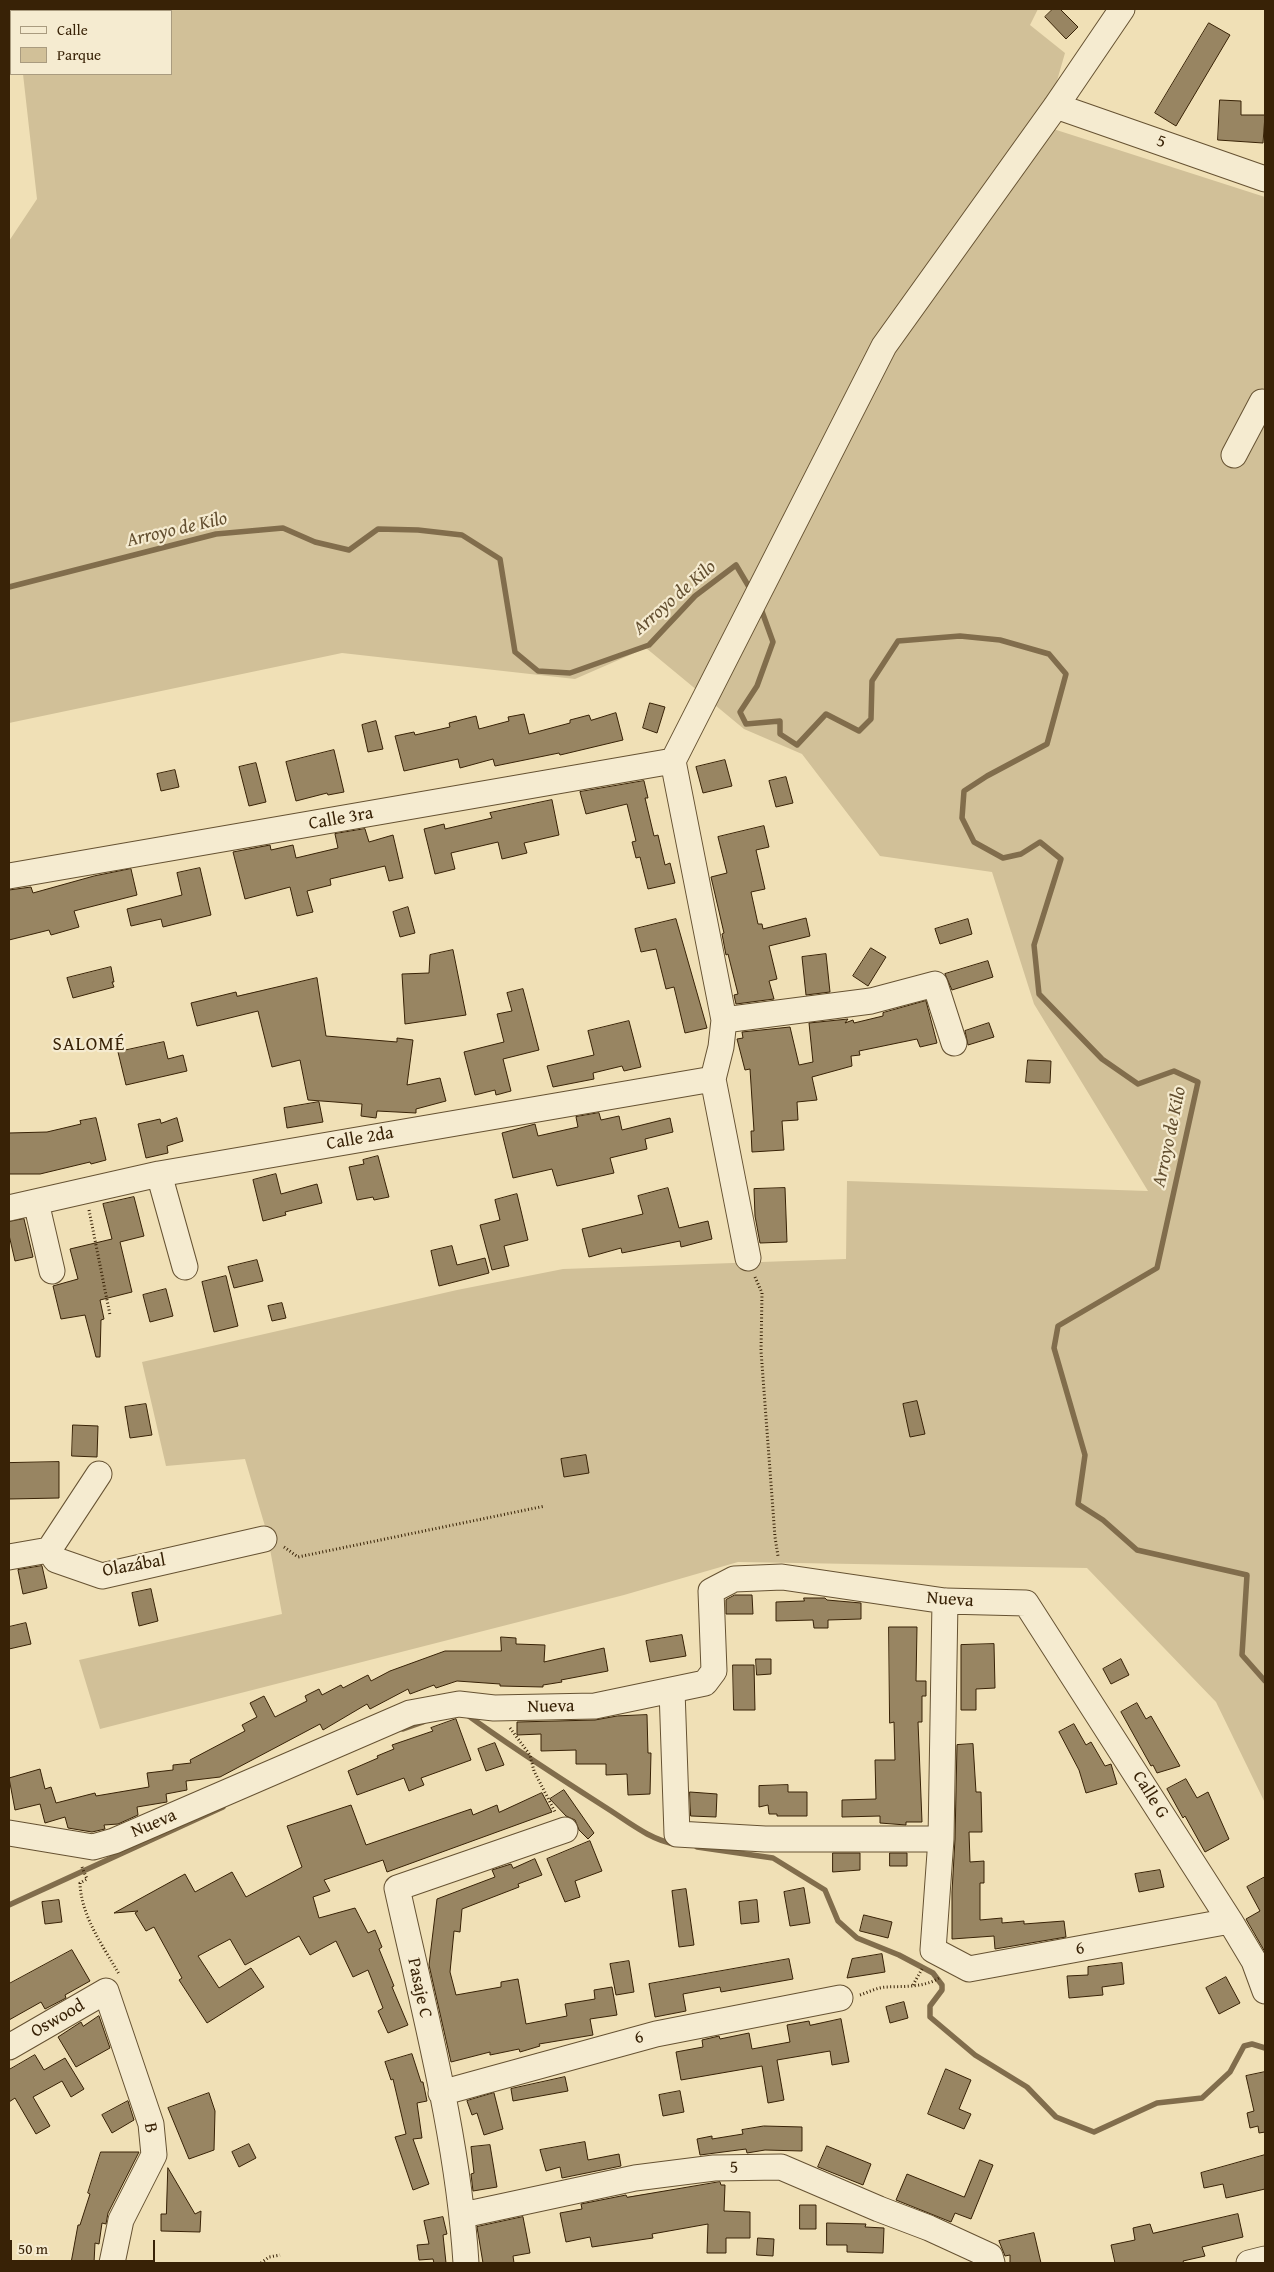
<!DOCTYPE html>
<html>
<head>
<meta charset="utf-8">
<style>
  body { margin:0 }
  #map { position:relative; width:1274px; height:2272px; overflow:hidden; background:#f0e0b6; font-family:"Gentium Book Plus",serif }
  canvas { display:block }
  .frame { position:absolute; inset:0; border:10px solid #382206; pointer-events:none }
  .legend { position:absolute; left:10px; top:10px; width:162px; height:65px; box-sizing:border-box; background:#f5ebd0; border:1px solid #a99b7f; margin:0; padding:6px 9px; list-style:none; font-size:15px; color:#382206 }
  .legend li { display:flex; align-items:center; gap:10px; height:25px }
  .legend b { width:25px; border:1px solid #a99b7f }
  .scale { position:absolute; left:10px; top:2240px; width:145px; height:22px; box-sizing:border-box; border:2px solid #382206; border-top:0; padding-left:6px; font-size:15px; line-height:18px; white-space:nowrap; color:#382206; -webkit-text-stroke:4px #f5ebd0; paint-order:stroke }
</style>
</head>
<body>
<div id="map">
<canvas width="1274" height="2272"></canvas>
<div class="frame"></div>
<ul class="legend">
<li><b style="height:6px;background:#f5ebd0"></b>Calle</li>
<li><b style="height:14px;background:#d1c098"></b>Parque</li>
</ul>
<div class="scale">50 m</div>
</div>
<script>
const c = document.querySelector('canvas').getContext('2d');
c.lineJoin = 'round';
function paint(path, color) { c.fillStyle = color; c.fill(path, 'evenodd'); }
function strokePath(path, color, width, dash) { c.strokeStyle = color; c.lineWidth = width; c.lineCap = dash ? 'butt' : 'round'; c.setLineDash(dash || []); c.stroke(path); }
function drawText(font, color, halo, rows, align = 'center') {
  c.font = font + ' "Gentium Book Plus",serif'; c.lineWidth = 4.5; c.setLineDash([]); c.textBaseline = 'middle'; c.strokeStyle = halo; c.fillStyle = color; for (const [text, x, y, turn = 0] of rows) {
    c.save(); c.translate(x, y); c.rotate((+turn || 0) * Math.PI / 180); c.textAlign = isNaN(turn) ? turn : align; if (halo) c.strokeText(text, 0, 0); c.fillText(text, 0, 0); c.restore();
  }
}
const green = new Path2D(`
  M15 9H1038L1030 25 1065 53 1044 126 1265 197V1803L1216 1702 1087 1568 738 1562 624 1595 100 1729 79 1660 282 1614 267 1533 245 1459 166 1466 142 1362 457 1290 563 1269 846 1259 847 1181 1148 1191 1034 1004 992 872 880 856 802 754 744 729 646 648 575 679 342 653 9 723V241L37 199 23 74H171V11H16Z`);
const stream = new Path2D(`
  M9 587 216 534 283 528 315 542 349 550 378 529 418 530 462 535 500 559 515 652 538 671 570 673 649 645 695 596 736 565 752 592
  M760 606 773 642 757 686 740 712 746 724 780 721V734L797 745 826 714 859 731 871 719 872 681 898 641 960 636 1000 640 1049 654 1066 674 1047 744 987 776 964 791 962 818 974 842 1003 858 1021 854 1040 842 1061 859 1034 945 1039 994 1102 1059 1138 1084 1174 1071 1198 1082 1157 1268 1058 1326 1054 1348 1085 1455 1078 1504 1103 1520 1137 1550 1247 1575 1242 1655 1265 1681
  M466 1714C511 1747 558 1777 605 1807 626 1820 651 1841 676 1844
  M403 1729 423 1722
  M697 1847 773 1858 825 1890 838 1921 857 1938 899 1955 933 1973 942 1985V1990L930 2006V2017L975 2055 1027 2087 1056 2117 1094 2132 1157 2103 1202 2098 1230 2072 1244 2046 1252 2044 1265 2048
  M9 1905 223 1807`);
const building = new Path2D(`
  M1053 9H1060L1078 27 1066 39 1045 17Z
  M1209 23 1230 35 1176 126 1155 113Z
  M1220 100 1241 101V115H1265L1263 143 1218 140Z
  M650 703 665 707 657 733 643 728Z
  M616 713 623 740 560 755 559 753 495 766 493 759 460 768 458 759 404 771 395 736 414 732 415 735 450 727 449 723 476 716 479 729 509 721 508 717 524 714 529 734 570 723V720L589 715 591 720Z
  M376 721 383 749 368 752 362 725Z
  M334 750 344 792 328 795 327 793 296 801 286 762Z
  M725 760 732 786 703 793 696 767Z
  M256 763 266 802 249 806 239 767Z
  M175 770 179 787 161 791 157 774Z
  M786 777 793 803 776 807 769 781Z
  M644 781 648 798H645L654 836 658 835 665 865 670 863 675 883 648 889 640 857 636 858 632 842 636 841 627 804 586 814 580 792Z
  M552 800 559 835 524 843 527 853 502 859 498 842 451 853 455 869 435 874 424 829 444 824 445 829 492 818 490 813Z
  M764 826 769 847 756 850 765 889 751 892 758 924H762L763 929 806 918 810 936 769 946 777 979 769 981 774 999 736 1004 734 995 738 994 728 954 726 955 722 934 724 933 711 877 727 873 718 837Z
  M365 829 369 842 393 835 403 878 389 881 385 866 330 879 331 885 307 891 313 912 297 916 290 887 245 899 233 852 270 845 271 850 293 845 296 858 338 848 335 834Z
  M200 868 211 915 163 927 161 919 131 926 127 909 182 895 177 873Z
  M131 869 137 895 74 911 79 927 51 935 49 930 9 940V890L31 887 33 893 94 876Z
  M408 907 415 933 400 937 393 912Z
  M676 919 707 1028 685 1033 674 987 666 989 656 949 641 952 635 929Z
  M968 919 972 934 940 944 935 929Z
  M871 948 886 957 868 986 853 976Z
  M453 950 466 1015 405 1024 402 974 429 973 430 955Z
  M826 954 830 992 806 995 802 957Z
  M988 961 993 977 952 990 945 974Z
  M111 967 114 982H112L114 987 73 998 67 978Z
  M317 978 326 1036 397 1042V1038L413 1040 407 1085 440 1078 446 1101 416 1109V1113L377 1111 376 1118 361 1116 362 1104 308 1100 300 1060 272 1067 258 1011 197 1026 191 1003 236 992 237 996Z
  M523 989 539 1050 503 1059 511 1091 496 1095 495 1090 475 1095 464 1052 504 1042 497 1014 512 1011 507 993Z
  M926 1001 937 1043 920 1047 917 1039 859 1051 860 1055 851 1056 852 1066 812 1077 817 1100 797 1102 798 1120 782 1121 784 1150 752 1152 751 1131H754L750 1069 745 1070 737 1039 743 1038 742 1032 790 1027 799 1065 813 1062 809 1023 848 1019 845 1023 853 1020 854 1023 883 1016V1013Z
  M629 1021 641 1067 624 1071 622 1066 593 1073 594 1079 553 1087 547 1066 594 1055 588 1031Z
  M989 1023 994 1037 968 1045 965 1031Z
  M164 1042 168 1059 183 1055 187 1071 126 1085 118 1052Z
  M1028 1060 1051 1061 1050 1083 1026 1082Z
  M319 1102 323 1122 287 1128 284 1108Z
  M599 1113 601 1120 619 1116 622 1130 670 1118 673 1132 645 1139 647 1149 610 1158 614 1173 557 1186 552 1169 513 1178 502 1133 535 1124 538 1136 578 1127 576 1117Z
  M96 1118 106 1160 91 1164 90 1162 40 1174H9V1133L47 1132 81 1124 80 1121Z
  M177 1118 183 1141 167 1146 168 1153 146 1158 138 1124 160 1119 161 1123Z
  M378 1156 389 1197 374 1200 373 1197 357 1200 349 1167 364 1164 363 1160Z
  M276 1174 281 1194 317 1184 322 1203 285 1212 286 1215 263 1221 253 1180Z
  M668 1188 679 1228 708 1221 712 1239 681 1247 680 1241 622 1253 621 1248 589 1257 582 1229 643 1214 638 1196Z
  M785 1188 787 1242 760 1243 755 1216 754 1189Z
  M517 1194 528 1240 504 1246 509 1266 492 1270 480 1225 500 1220 495 1200Z
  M134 1197 144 1236 120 1242 132 1292 100 1300 104 1319 101 1320 100 1357H96L85 1315 61 1319 53 1286 78 1279 70 1249 112 1239 103 1204Z
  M24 1219 33 1257 15 1261 9 1235V1222Z
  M452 1246 457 1265 485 1258 489 1273 439 1286 431 1251Z
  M257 1260 263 1281 234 1288 228 1267Z
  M226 1276 238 1326 214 1332 202 1282Z
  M166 1289 173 1316 150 1322 143 1295Z
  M282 1303 286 1318 272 1321 268 1306Z
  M917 1401 925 1434 910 1437 903 1404Z
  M146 1404 152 1435 130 1438 125 1407Z
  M73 1425 98 1426 97 1457 72 1456Z
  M586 1455 589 1473 564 1477 561 1459Z
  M59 1462V1498L9 1499V1463Z
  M42 1566 47 1588 23 1594 18 1570Z
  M151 1589 158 1621 139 1626 132 1593Z
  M735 1595H752L753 1614H726V1600Z
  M804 1598H825L827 1600 861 1603V1619L828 1620V1628H814L813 1620 776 1621V1602L804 1601Z
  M26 1623 31 1644 9 1649V1627Z
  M889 1627H917L916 1681H926V1696H922V1722H918L922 1822H906V1825L880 1823V1816L842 1817V1800L876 1799 875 1760H895L894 1722 890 1723Z
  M682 1635 686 1656 650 1662 646 1641Z
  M501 1637 516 1638V1644L545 1645 544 1662 604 1648 608 1671 561 1680 562 1682 543 1685V1687L500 1686V1684L457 1681 436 1688 434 1685 410 1694 408 1689 370 1709 367 1704 323 1730 320 1724 220 1777 186 1781 187 1790 166 1794 167 1802 137 1807 138 1815 118 1824 104 1825 105 1829 92 1832 68 1828 65 1817 45 1823 40 1804 15 1810 9 1778 40 1769 45 1789 51 1787 56 1803 95 1793 96 1796 149 1787 147 1773 173 1770V1765L191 1763 190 1760 245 1731 242 1725 257 1717 250 1703 264 1696 275 1717 307 1701 305 1696 319 1689 322 1695 341 1685 343 1688 368 1675 371 1681 390 1671 445 1651H501Z
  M994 1644 995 1688 976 1689V1710H961V1645Z
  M756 1659H771V1674L757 1675Z
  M1121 1659 1129 1675 1111 1684 1103 1669Z
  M733 1665H754L755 1710H734Z
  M1137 1703 1146 1719 1151 1716 1180 1766 1157 1773 1153 1765 1151 1766 1121 1712Z
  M647 1715 648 1753H651L650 1794 628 1795 627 1774 606 1775V1764H576V1750L541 1751V1734L517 1735V1722L595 1720 617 1716Z
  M456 1719 471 1760 421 1778 424 1785 409 1791 404 1778 357 1795 348 1771 378 1758 377 1756 394 1749 392 1745 433 1731 431 1728Z
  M1074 1724 1086 1745 1091 1742 1105 1766 1111 1764 1117 1784 1086 1793 1079 1770 1059 1732Z
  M495 1743 504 1765 486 1771 478 1749Z
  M973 1744 976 1792H981L982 1832H969L970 1862 984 1861V1883H980V1920L1002 1918V1923L1024 1921V1924L1064 1921 1066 1937 995 1949 994 1936 952 1939V1892L955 1839 957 1745Z
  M1186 1779 1197 1798 1208 1792 1229 1839 1205 1852 1185 1816 1183 1818 1167 1789Z
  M788 1785V1792H807V1816H777V1814H769L768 1805 759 1807V1786Z
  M564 1790 594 1833 588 1839 579 1830 575 1820 566 1816 550 1799Z
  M690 1792 717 1794 716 1817 691 1816Z
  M542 1793 552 1812 387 1872 383 1860 324 1880 330 1891 313 1897 319 1918 355 1908 368 1933 375 1930 382 1947 379 1949 394 1986 392 1987 408 2025 388 2033 378 2011 383 2008 368 1970 353 1977 336 1941 310 1955 299 1936 245 1965 230 1939 198 1956 219 1988 251 1968 264 1987 207 2023 179 1980 182 1978 154 1927 146 1931 135 1913 138 1911 114 1913 185 1874 195 1892 232 1872 246 1897 302 1867 287 1826 351 1805 366 1845 471 1809 473 1815 497 1805 499 1812Z
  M590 1841 602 1871 575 1881 580 1897 565 1902 547 1859Z
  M833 1853H860V1870L833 1872Z
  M890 1853H907V1866H890Z
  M535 1859 542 1875 518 1884 519 1887 462 1909 460 1932 454 1931 450 1972 456 1995 501 1987V1982L518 1979 526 2024 567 2016 565 2004 595 1999 594 1990 612 1987 617 2015 590 2019 593 2035 539 2044 540 2046 520 2052 519 2049 490 2055V2052L451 2062 429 1965 437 1899 495 1877 492 1870 511 1864 513 1868Z
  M1160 1870 1164 1887 1139 1892 1135 1874Z
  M1265 1877V1952L1246 1919 1260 1911 1247 1887Z
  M804 1888 810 1923 790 1926 784 1892Z
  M686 1889 694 1945 679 1947 672 1891Z
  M59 1900 62 1922 45 1924 42 1902Z
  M757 1900 759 1922 741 1924 739 1902Z
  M864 1915 892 1922 888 1938 860 1931Z
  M72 1950 90 1981 65 1995 66 1998 45 2009 41 2002 9 2020V1984Z
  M882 1954 885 1972 847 1978 852 1959Z
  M789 1959 793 1979 721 1992 720 1987 683 1994 686 2011 655 2017 649 1984Z
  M629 1961 634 1992 616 1995 610 1964Z
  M1122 1963 1124 1984 1102 1987 1103 1995 1069 1998 1067 1976 1088 1975V1967Z
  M1226 1977 1240 2003 1219 2014 1206 1988Z
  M904 2002 908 2018 890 2023 886 2007Z
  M99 2016 110 2048 76 2067 58 2037 81 2022 83 2026Z
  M841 2019 849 2062 832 2065 830 2051 777 2060 784 2100 768 2103 762 2066 681 2080 676 2052 703 2047 702 2040 719 2036 720 2039 749 2033 752 2049 790 2042 787 2025 809 2021 810 2025Z
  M412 2054 421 2082H423L427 2101 417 2103 422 2138 413 2139 429 2184 413 2190 395 2137 406 2134 393 2079 391 2080 385 2062Z
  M35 2055 44 2070 65 2058 84 2089 71 2097 62 2081 33 2097 50 2126 36 2134 15 2098 9 2102V2070Z
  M946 2069 971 2080 959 2109 971 2114 964 2129 928 2114Z
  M1265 2072V2132L1259 2133 1258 2126 1250 2128 1247 2113 1254 2111 1246 2076Z
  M565 2077 568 2091 513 2101 511 2089Z
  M680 2091 684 2112 663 2116 659 2095Z
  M209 2093 215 2111 214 2150 189 2159 168 2108Z
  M494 2093 503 2129 484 2135 477 2113 472 2115 467 2101Z
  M128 2101 134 2120 112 2133 102 2115Z
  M764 2126 802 2127V2151L765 2150 747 2153 746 2149 700 2155 697 2139 712 2136V2139L743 2134 742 2130Z
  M585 2142 588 2160 619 2154 621 2166 562 2178 560 2167 546 2171 540 2150Z
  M249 2144 256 2158 239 2167 232 2152Z
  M490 2145 497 2187 473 2191 471 2174 474 2173 471 2147Z
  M827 2146 871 2164 863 2185 818 2167Z
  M101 2152H139L108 2213 106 2224 102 2223 99 2244 95 2243 94 2263H71L78 2225H80L90 2194 88 2193Z
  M1265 2155V2189L1226 2198 1223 2184 1204 2188 1201 2173Z
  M980 2160 993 2165 971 2219 955 2213 951 2222 896 2200 907 2174 964 2197Z
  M168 2168 195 2214 201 2211 200 2232 161 2231V2214H166Z
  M720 2182 721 2185H725L724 2211 750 2212V2238H726V2253H707L708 2224 652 2234 653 2238 592 2247 590 2237 566 2242 560 2213 582 2209 581 2204 626 2195 627 2197Z
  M800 2205H816V2229H800Z
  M1238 2214 1243 2237 1202 2247 1205 2256 1183 2261 1184 2263H1115L1111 2245 1135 2240 1133 2228 1150 2224 1153 2233Z
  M443 2217 447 2234 443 2235 446 2263H434L433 2259 419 2260 417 2245 429 2244 424 2221Z
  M523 2217 530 2253 513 2256 514 2263H483L477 2227Z
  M827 2223 866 2224 865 2227 884 2228 883 2253 847 2252V2245H827Z
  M1034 2233 1041 2263H1010V2255L1005 2256 999 2241Z
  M758 2238 774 2239 773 2256 757 2255Z`);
const path = new Path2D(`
  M89 1210 110 1315
  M755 1277 762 1293 761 1351 775 1537 778 1556
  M284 1547 298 1557 545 1506
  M510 1728 530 1755 534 1771 555 1812
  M82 1867 87 1879 80 1883C81 1916 103 1946 119 1974
  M913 1985 922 1969
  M860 1995C869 1992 878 1987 887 1987 905 1986 924 1988 941 1977
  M261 2263 269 2257 280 2255`);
const minor = new Path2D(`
  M1056 106 1265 179
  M1234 455 1262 402 1265 404
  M9 876 673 761
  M724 1020 871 1001 935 984 954 1043
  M159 1174 185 1267
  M36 1202 52 1271
  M9 1208 159 1174 713 1079
  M748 1258 713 1079 721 1047 724 1020 673 761 884 346 1056 106 1122 9
  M49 1550 56 1560 102 1576 264 1539
  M49 1550 99 1474
  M9 1557 49 1550
  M945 1601 941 1839 933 1950 969 1969 1230 1921
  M672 1690 677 1834 765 1839H941
  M9 1833 93 1847 114 1841 410 1713 459 1704 494 1708 595 1706 705 1683 714 1671 711 1591 734 1579 782 1577 945 1601 1026 1603 1230 1921 1254 1961 1265 1991
  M9 2047 106 1991 151 2124 154 2155 121 2220 112 2263
  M441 2093 656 2034 840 1998
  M463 2215 635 2178 714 2168 781 2167 879 2209 929 2228 990 2256 992 2263
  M466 2263C458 2137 424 2011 397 1888L565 1830
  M1249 2263 1265 2259`);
const streetNames = [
  ["5",1161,142,19],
  ["Calle 3ra",341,819,-10],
  ["Calle 2da",360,1139,-10],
  ["Olazábal",134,1566,-10],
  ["Nueva",950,1600,4],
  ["Nueva",551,1707,-1],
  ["Calle G",1150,1795,58],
  ["Nueva",154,1824,-23],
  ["6",1080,1949,-10],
  ["Pasaje C",419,1988,78],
  ["Oswood",58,2019,-30],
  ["6",639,2038,-15],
  ["B",150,2128,80],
  ["5",734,2168,-1]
];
const waterNames = [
  ["Arroyo de Kilo",177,530,-13],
  ["Arroyo de Kilo",675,598,-41],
  ["Arroyo de Kilo",1170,1137,-78]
];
const neighbourhoodNames = [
  ["SALOMÉ",89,1045]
];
paint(green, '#d1c098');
strokePath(stream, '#816d4c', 5.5);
paint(building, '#988562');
strokePath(building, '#382206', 1);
strokePath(minor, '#665232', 27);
strokePath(path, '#382206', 3, [1, 2.5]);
strokePath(minor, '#f5ebd0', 25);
drawText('18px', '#382206', '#f5ebd0', streetNames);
drawText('italic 19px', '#624e2f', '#f5ebd0', waterNames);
c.letterSpacing = '1px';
drawText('19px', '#382206', '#f5ebd0', neighbourhoodNames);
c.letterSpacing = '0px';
</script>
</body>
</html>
